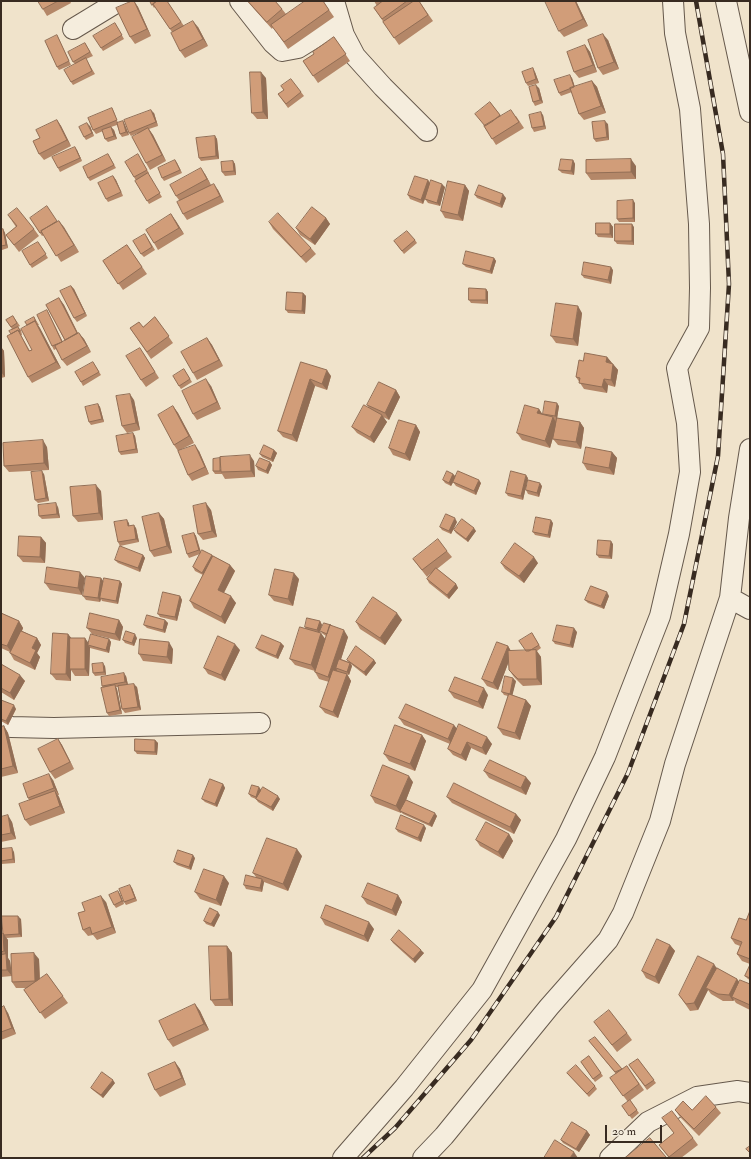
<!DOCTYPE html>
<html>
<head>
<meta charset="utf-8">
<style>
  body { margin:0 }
  #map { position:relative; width:751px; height:1159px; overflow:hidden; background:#f0e3cb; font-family:"IM FELL Double Pica",serif }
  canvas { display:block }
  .frame { position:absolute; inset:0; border:2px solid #382b21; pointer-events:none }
  .scale { position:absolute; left:605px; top:1125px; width:57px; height:18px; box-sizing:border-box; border:2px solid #382b21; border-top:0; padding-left:5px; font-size:12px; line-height:14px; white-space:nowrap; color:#382b21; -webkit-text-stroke:3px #f5eddd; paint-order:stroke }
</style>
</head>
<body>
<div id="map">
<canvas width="751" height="1159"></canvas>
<div class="frame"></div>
<div class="scale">20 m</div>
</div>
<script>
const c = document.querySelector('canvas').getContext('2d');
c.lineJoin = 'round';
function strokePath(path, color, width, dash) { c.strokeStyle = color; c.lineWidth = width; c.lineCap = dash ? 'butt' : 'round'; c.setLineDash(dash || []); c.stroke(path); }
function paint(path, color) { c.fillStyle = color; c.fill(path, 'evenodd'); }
const street = new Path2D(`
  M240 1 273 43 282 51 298 48 340 22
  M334 1 344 35 355 56 383 87 427 131
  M726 1 750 112
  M73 29 119 1
  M730 598 750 609
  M1 723 11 727 54 728 260 723
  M343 1158 404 1088 482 990 566 839 605 757 660 616 679 534 690 472 687 423 677 368 699 328 700 288 699 224 690 109 675 33 673 1
  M423 1158 444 1136 549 1007 608 940 623 913 660 821 675 764 730 598 739 518 750 449
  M610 1158 648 1122 697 1097 738 1091 750 1093`);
const rail = new Path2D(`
  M363 1158 395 1128 471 1040 556 917 628 773 684 624 718 456 729 284 723 154 696 1`);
const wall = new Path2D(`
  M38 1H70L71 3 47 16Z
  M134 1 138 7 151 36 135 44 130 37Z
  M150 1H167L184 26 198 27 208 46 185 58 180 51 172 32 155 7 154 8Z
  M247 1H275L282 9 286 14 323 1 334 17 288 49 273 27 272 29Z
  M374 1H419L433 21 399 45 374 8 377 6Z
  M576 1 588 26 564 37 559 31Z
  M115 23 124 39 103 51 101 48Z
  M57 35 59 39 71 65 59 70 57 67Z
  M334 37 350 61 318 83 303 61 314 54Z
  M608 40 619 69 603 75 598 68Z
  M85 43 93 56 86 59 95 74 73 85 71 82 75 64 73 62Z
  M585 45 590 52 597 72 579 78 574 72Z
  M535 72 539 83 528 86 526 83Z
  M266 78 268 119H257L252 113Z
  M572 78 575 87 592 81 597 87 606 113 584 120 579 114 572 92 561 96 559 93Z
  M539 88 543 103 535 106 533 102Z
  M284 91 301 92 304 96 288 108 278 94Z
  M490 102 501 116H516L524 128 496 145 484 126Z
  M112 108 114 112 118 123 123 121 125 125 129 135 122 137 120 134 117 125 111 127 114 130 117 139 108 142 105 139 103 131 96 134 93 130Z
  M154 113 158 126 149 129 153 135 166 161 150 170 146 163 138 133 131 136 129 133Z
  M543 115 546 129 534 132 532 128Z
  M57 120 61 126 71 146 44 160 39 154Z
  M608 124 609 140 596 142 594 139Z
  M90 126 94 136 86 140 84 137Z
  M215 136 217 139 219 159 201 161 199 158Z
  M77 150 82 161 60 172 58 168Z
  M108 154 116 168 90 181 88 178Z
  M140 158 149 173 148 174 162 197 149 204 134 177Z
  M175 160 177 163 182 173 164 181 162 178Z
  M573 160 575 164 574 175 562 173 559 170Z
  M233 161 235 164 236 175 225 176 222 172Z
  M636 166V179L591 180 586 173Z
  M205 174 211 185 218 190 224 202 187 220 183 214 179 200 176 196Z
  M113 176 116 180 123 196 108 202 106 199Z
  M428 180 430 183 445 187 440 206 428 203 425 199 427 194 423 204 410 199 408 195Z
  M465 185 469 191 463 221 445 218 441 211Z
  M475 195 506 198 502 208 477 198Z
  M635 203V222H619L617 219Z
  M171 214 184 234 158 250 154 243Z
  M8 215 34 229 39 236 19 252 6 235 16 227Z
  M30 218 57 222 59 221 79 252 61 262 44 235 42 236Z
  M326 218 330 224 315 245 300 235 296 228Z
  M269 222 311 248 316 254 306 263 273 229Z
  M610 223 613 227V238L598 237 596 234Z
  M634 227V245L617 244 615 241Z
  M3 229 5 233 8 248 2 250 1 249V230Z
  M147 237 155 250 144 257 141 254Z
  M415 240 417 243 404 254 397 245Z
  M38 242 48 258 32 268 30 265Z
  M127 245 147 274 123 290 103 261Z
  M494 258 496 261 492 274 466 267 463 264Z
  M613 270 611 284 584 278 582 275Z
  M71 286 74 289 87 316 77 322 74 318Z
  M486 289 488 292V304L471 303 469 300Z
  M303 293 306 296 305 314 288 313 286 310Z
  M59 298 64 305 78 333 84 339 91 352 67 366 62 360 56 349 54 350 52 346 47 310 63 342 65 341 46 305Z
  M582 313 578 346 556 343 551 336Z
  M13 316 20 326 18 327 21 330 22 335H21L30 351 32 350 27 325 34 317 39 325H38L61 368 32 383 28 377 11 334 12 329 6 320Z
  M155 317 173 343 151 359 130 328 143 327Z
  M207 338 212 345 223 366 197 380 193 373Z
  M1 347 4 351 5 377 1 378Z
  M144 354 159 378 146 387 141 380Z
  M607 357 612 363 618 370 615 387 608 385 607 393 584 389 576 377 583 361Z
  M93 362 101 375 83 386 81 382Z
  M301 362 331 376 327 390 315 386 297 442 283 437 278 431Z
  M184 369 192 382 181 389 179 386Z
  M211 386 221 409 197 420 193 414Z
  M396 390 400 397 389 420 383 417 387 422 374 443 357 433 352 427 370 409 367 405Z
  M134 400 140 430 127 433 122 426Z
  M98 404 100 407 104 422 91 425 89 422Z
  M173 406 178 413 194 443 178 451 174 445Z
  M559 406 557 418 580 422 584 428 581 449 558 445 553 439V437L550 448 522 440 517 433 539 409 542 414H543Z
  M416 425 420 432 410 461 393 455 389 448Z
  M133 433 135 436 138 453 121 455 119 452Z
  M47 447 49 470 9 472 4 466Z
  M274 450 277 453 273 462 262 457 260 454Z
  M199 451 209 474 192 481 188 475Z
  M612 452 617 458 614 475 587 470 583 463Z
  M254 461 255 477 225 479 222 474H215L213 471Z
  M270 462 272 465 268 474 258 470 256 466Z
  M44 474 49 501 38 503 35 500Z
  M453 474 456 477 481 483 476 495 456 486 453 482 451 486 445 483 443 480Z
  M528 478 523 500 508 496 506 493Z
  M542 486 539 497 528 494 526 490Z
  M101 491 103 520 78 522 73 516Z
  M58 507 60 518 42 519 39 516Z
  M211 510 217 537 203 540 198 534Z
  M159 513 164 519 172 553 154 557 150 551Z
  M457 522 451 534 442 530 440 527Z
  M129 523V526L136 528 139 542 120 546 118 542Z
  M553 523 550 538 535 535 533 532Z
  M454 530 476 531 468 542 456 533Z
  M194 533 196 536 201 552 212 555 213 556 230 565 235 571 224 593 236 603 225 624 194 608 190 601 203 575 195 571 193 567 200 554 189 558 187 554Z
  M41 537 46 543 45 563 23 562 18 556Z
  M613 544 612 559 599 558 597 555Z
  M447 551 452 557 437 569 456 584 458 588 449 599 429 583 427 579 431 573 427 577 413 559Z
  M143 555 145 558 140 572 118 563 115 560Z
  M501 563H538L524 583 505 569Z
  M85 578 82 595 50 590 45 583Z
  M101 578 103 581H120L122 584 118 604 102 601 101 599 100 602 86 600 83 596Z
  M299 579 293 606 274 601 269 595Z
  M180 596 182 600 177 621 160 617 158 614Z
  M609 596 604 609 588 603 585 600Z
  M1 613 19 621 23 628 22 631 37 638 41 645 37 653 40 657 35 670 14 660 10 653V652L1 648Z
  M119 620 123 627 120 641 92 634 87 628Z
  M165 620 168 623 165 633 147 628 144 625Z
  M402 620 385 645 360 629 356 622Z
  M320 621 322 625 319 633 325 639 326 636 323 634 320 631 348 637 341 659 349 662 347 660H374L376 663 366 676 351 664 352 666 349 675 347 674 351 681 338 718 325 713 320 707 329 682 319 679 315 672V671L295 665 290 659 306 629 305 627Z
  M577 632 573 648 555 644 553 641Z
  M532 633 541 648 537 651 541 657 542 685 523 686 514 677 509 670V661L498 690 487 686 482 679 508 646 511 651H526Z
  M68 634 71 638 89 643 109 639 111 642 109 653 90 648V647L89 676H75L71 670V681L56 680 51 674Z
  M137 638 134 646 125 643 123 640Z
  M281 643 284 646 278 659 259 651 256 648Z
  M173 649 172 664 143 661 139 654Z
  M240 650 225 681 208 674 204 668Z
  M1 664 25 681 14 700 1 692Z
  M105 666 106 675 95 676 93 673Z
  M126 676 128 685 137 687 141 710 125 713 122 709 118 687H116L117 689 122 714 109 716 107 713 103 688 102 686Z
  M516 681 512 695 526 700 531 706 520 740 503 735 498 728 508 696 504 695 502 692Z
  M449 691 488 695 483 709 454 698Z
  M1 700 16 709 8 725 1 721Z
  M399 718 457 729 492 744 486 755 471 748 466 761 453 755 448 749 450 744 404 725Z
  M4 726 8 733 18 773 1 777V727Z
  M422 735 426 741 415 771 389 761 384 754Z
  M58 739 62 745 74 769 55 779 50 772Z
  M155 740 158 743 157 755 137 754 135 751Z
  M484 771 531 783 526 795 489 778Z
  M53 780 59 795H58L59 797 65 813 30 826 25 820 29 800 28 798Z
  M413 782 406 800 437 816 432 827 403 814 401 812V813L375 803 371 796Z
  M223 784 225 788 217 807 205 802 202 799Z
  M261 790 280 799 273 811 258 802 256 799 251 797 249 794Z
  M447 797 516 814 521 820 514 834 452 803Z
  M1 817 12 822 16 839 1 842Z
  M426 828 421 842 398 832 396 829Z
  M509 834 513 841 503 859 480 846 476 840Z
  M1 849 14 852 15 863 1 864Z
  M302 856 288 891 264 882 262 892 246 889 244 885 256 877 253 873Z
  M195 858 191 870 177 865 174 862Z
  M229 883 221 906 200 899 195 892Z
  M132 888 137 901 126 905 124 902Z
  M120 894 124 904 116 908 114 905Z
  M398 895 402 902 396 916 367 904 362 897Z
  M106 902 116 933 97 940 93 935 88 936 83 930Z
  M750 911V964L742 961 737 954 740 946 735 944 731 938 746 920Z
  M220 915 214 927 206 924 204 921Z
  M321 918 374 929 368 942 325 925Z
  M21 919 22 937 6 938 8 940V958L10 961 12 975 39 959 40 979 47 974 68 1003 45 1019 24 990 27 988H16L12 982V976L1 977V933H3Z
  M391 940 424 953 415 963 393 943Z
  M670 945 675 951 659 984 646 978 642 971Z
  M227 946 232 953 233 1006H215L211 1000Z
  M750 965V980L748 979 745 976Z
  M717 969 737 979 739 982 750 984V1010L736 1003 734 1000 733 1001H723L711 994 708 990 698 1010 690 1011 679 995Z
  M195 1004 200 1011 209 1030 173 1047 168 1040Z
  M1 1008 8 1013 16 1034 1 1040Z
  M594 1022 627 1033 632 1040 617 1052Z
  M589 1041 622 1069 627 1066 644 1090 628 1102 610 1078 616 1074Z
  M589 1056 603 1076 595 1082 581 1062Z
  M638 1059 656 1083 647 1090 629 1065Z
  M175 1062 180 1069 186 1085 160 1097 155 1090Z
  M567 1073 595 1086 597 1089 589 1097Z
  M115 1083 103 1098 94 1091 91 1088Z
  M630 1100 639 1113 632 1119 622 1106Z
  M716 1107 721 1113 699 1136 680 1117 675 1110H692Z
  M662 1118 693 1138 698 1145 681 1158H669L659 1145 674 1133Z
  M587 1131 590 1135 579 1152 563 1143 561 1140Z`);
const shadedWall = new Path2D(`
  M134 1 138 7 151 36 147 29Z
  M575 1H576L588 26 583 19Z
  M193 21 198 27 208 46 203 39Z
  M603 34 608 40 619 69 614 62Z
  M585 45 590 52 597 72 593 65Z
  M533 68 535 72 539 83 536 79Z
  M261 72 266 78 268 119 263 112Z
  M570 75 572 78 576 91 574 88Z
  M592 81 597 87 606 113 601 106Z
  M536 85 539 88 543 103 540 100Z
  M151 110 154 113 158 126 156 122Z
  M541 112 543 115 546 129 544 126Z
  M57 120 61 126 71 146 67 140Z
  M123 121 125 125 129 135 126 132Z
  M605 121 608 124 609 140 607 137Z
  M87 123 90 126 94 136 92 133Z
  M111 127 114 130 117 139 114 136Z
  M148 128 153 135 166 161 162 155Z
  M215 136 217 139 219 159 216 156Z
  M75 147 77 150 82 161 80 158Z
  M631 159 636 166V179L631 172Z
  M175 160 177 163 182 173 180 170Z
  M573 160 575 164 574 175 571 171Z
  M233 161 235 164 236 175 234 171Z
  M201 168 205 174 211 185 207 179Z
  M113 176 116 180 123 196Z
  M428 180 430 184 423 204 421 200Z
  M214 184 218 190 224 202 220 196Z
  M442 184 445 187 440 206 437 203Z
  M465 185 469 191 463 221 458 215Z
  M503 194 506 198 502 208 500 204Z
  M633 200 635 203V222L633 218Z
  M171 214 176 221 184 234 179 228Z
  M326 218 330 224 315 245 310 239Z
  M59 221 64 227 79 252 74 245Z
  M610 223 613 227V238L610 234Z
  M632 224 634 227V245L632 241Z
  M3 229 5 233 8 248 6 245Z
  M494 258 496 261 492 274 490 271Z
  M611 267 613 270 611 284 608 280Z
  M71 286 74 289 87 316 85 313Z
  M486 289 488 292V304L486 300Z
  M303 293 306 296 305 314 302 311Z
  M59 298 64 305 81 340 77 333Z
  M578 306 582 313 578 346 573 339Z
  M47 310 49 314 64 345 62 342Z
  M35 321 40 328 61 368 56 362Z
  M79 333 84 339 91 352 87 346Z
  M207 338 212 345 223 366 219 360Z
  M1 347 4 351 5 377 1 372Z
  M607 357 612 363 606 362Z
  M613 364 618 370 615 387 611 380Z
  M327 370 331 376 327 390 322 384Z
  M206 379 211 386 221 409 217 402Z
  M310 379 315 386 297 442 292 435Z
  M604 379 608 385 607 393 602 387Z
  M396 390 400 397 389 420 385 413Z
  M130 394 134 400 140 430 136 423Z
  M557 403 559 406 557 419 555 416Z
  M98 404 100 407 104 422 102 419Z
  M173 406 178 413 194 443 189 436Z
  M539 409 543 415 537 413Z
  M382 415 387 422 374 443 370 437Z
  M553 417 557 424 550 448 545 441Z
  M580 422 584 428 581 449 576 442Z
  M416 425 420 432 410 461 405 454Z
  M133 433 135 436 138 453 136 449Z
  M43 440 47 447 49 470 44 463Z
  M195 445 199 451 209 474 205 467Z
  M274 450 277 453 273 462 271 459Z
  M612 452 617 458 614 475 609 468Z
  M250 455 254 461 255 477 251 471Z
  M270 462 272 465 268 474 266 471Z
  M42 471 44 474 49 501 46 498Z
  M453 474 456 477 451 486 449 483Z
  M526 475 528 478 523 500 521 496Z
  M479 480 481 483 476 495 474 491Z
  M540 483 542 486 539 497 537 493Z
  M96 485 101 491 103 520 99 513Z
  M56 503 58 507 60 518 57 514Z
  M206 503 211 510 217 537 212 531Z
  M159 513 164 519 172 553 167 546Z
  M455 518 457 522 451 534 449 531Z
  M127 520 129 523 130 530 128 526Z
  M551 520 553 523 550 538 548 535Z
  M134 525 136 528 139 542 136 539Z
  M474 528 476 531 468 542 466 539Z
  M194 533 196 536 201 554 199 550Z
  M41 537 46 543 45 563 40 557Z
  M611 541 613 544 612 559 609 556Z
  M143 555 145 558 140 572 138 568Z
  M212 555 214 559 205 576 202 573Z
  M534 557 538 563 524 583 519 576Z
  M230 565 235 571 222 596 218 590Z
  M80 572 85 578 82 595 78 588Z
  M294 573 299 579 293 606 288 599Z
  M101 578 103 581 100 598 101 599 100 602 98 598Z
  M120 581 122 584 118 604 116 601Z
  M456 584 458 588 449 599 447 595Z
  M607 592 609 596 604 609 601 606Z
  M180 596 182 600 177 621 175 617Z
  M231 596 236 603 225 624 221 617Z
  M397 613 402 620 385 645 380 638Z
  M119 620 123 627 120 641 115 634Z
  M165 620 168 623 165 633 163 630Z
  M19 621 23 628 12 653 7 646Z
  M320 621 322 625 319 634 317 630Z
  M574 628 577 632 573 648 570 645Z
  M344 630 348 637 338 669 336 668 337 670 333 683 328 677Z
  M321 633 326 640 316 672 311 665Z
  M68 634 73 640 70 669 71 670V681L66 674Z
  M135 634 137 638 134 646 132 643Z
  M37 638 41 645 37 653 40 657 35 670 30 663 32 648Z
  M85 638 90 645H88L90 647 89 676 85 669Z
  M109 639 111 642 109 653 106 650Z
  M169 642 173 649 172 664 167 657Z
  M281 643 284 646 278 659 276 656Z
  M235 644 240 650 225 681 221 675Z
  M508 646 512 653 498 690 493 683Z
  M536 650 541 657 542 685 537 679Z
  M374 660 376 663 366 676 364 672Z
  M103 663 105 666 106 675 104 672Z
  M350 663 352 666 349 675 347 672Z
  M124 673 126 676 128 685 125 682Z
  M347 674 351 681 338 718 333 712Z
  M20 675 25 681 14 700 10 693Z
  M513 678 516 681 512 697 510 694Z
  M134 684 137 687 141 710 138 707Z
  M115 685 117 689 122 714 120 710Z
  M484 688 488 695 483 709 478 702Z
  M526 700 531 706 520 740 515 733Z
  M14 705 16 709 8 725 6 721Z
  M454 725 459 731 453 745 448 739Z
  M4 726 8 733 18 773 13 766Z
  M422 735 426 741 415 771 410 764Z
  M487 737 492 744 486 755 482 748Z
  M58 739 62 745 74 769 70 762Z
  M155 740 158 743 157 755 155 752Z
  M467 742 471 748 466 761 461 755Z
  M49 774 53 780 59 795 54 788Z
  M409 776 413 782 401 813 396 806Z
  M526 777 531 783 526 795 521 788Z
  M223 784 225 788 217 807 215 804Z
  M259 787 262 791 258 800 256 797Z
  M55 791 59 797 65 813 60 806Z
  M278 796 280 799 273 811 271 807Z
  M435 813 437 816 432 827 429 824Z
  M516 814 521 820 514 834 510 827Z
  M8 815 12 822 16 839 11 833Z
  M424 825 426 828 421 842 418 838Z
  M509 834 513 841 503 859 498 852Z
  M12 848 14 852 15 863 13 859Z
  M297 849 302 856 288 891 283 884Z
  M193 855 195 858 191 870 189 867Z
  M224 876 229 883 221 906 216 900Z
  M262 879 264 882 262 892 260 888Z
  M130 885 132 888 137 901 135 898Z
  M118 891 120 894 124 904 122 901Z
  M398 895 402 902 396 916 392 910Z
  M101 896 106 902 116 933 112 927Z
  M218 912 220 915 214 927 211 924Z
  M18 916 21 919 22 937 19 934Z
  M369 922 374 929 368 942 364 936Z
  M3 933 8 940V958L10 961 12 976 7 970 6 954 4 951Z
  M670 945 675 951 659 984 655 977Z
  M227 946 232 953 233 1006 229 999Z
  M421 950 424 953 415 963 413 959Z
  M34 953 39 959 40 988 35 981Z
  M714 964 718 970 706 988 708 990 698 1010 694 1003Z
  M737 979 742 986 732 997 734 1000 733 1001 729 995Z
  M195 1004 200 1011 209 1030 204 1024Z
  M4 1006 8 1013 16 1034 12 1028Z
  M175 1062 180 1069 186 1085 182 1078Z
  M113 1080 115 1083 103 1098 101 1095Z
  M587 1131 590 1135 579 1152 576 1149Z
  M574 1152 578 1158H570Z`);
const building = new Path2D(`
  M38 1H58L43 9Z
  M132 1H134L147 29 130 37 116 8Z
  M150 1H157L152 5Z
  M157 1H167L181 22 170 29 153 4Z
  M248 1H275L282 9 267 22Z
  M305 1H323L329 10 284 42 271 25Z
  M383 1H407L382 19 374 8Z
  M414 1H419L428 15 394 38 383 22Z
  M545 1H575L583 19 559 31Z
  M193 21 203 39 180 51 171 33Z
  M115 23 122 35 101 48 93 36Z
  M603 34 614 62 598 68 588 40Z
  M57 35 69 61 57 67 45 41Z
  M334 37 346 54 313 76 303 61 314 54 313 52Z
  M85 43 90 52 73 62 68 52Z
  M585 45 593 65 574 72 567 52Z
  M86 58 92 71 71 82 64 70Z
  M533 68 536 79 526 83 522 72Z
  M250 72H261L263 112 252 113Z
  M570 75 574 87 559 93 554 80Z
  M291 79 301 92 286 104 278 94 284 90 281 86Z
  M592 81 601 106 579 114 570 88Z
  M536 85 540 100 533 102 529 87Z
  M490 102 500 115 493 121 485 126 475 114Z
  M112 108 117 120 93 130 88 118Z
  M151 110 156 122 129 133 124 120Z
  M511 110 519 122 492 139 484 126Z
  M541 112 544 126 532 128 529 115Z
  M57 120 67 140 39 154 33 141 40 138 36 130Z
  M123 121 126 132 120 134 117 123Z
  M605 121 607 137 594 139 592 122Z
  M87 123 92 133 84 137 79 127Z
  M111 127 114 136 105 139 102 130Z
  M148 128 162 155 146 163 132 137Z
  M215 136 216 156 199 158 196 138Z
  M75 147 80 158 58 168 52 157Z
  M108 154 114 165 88 178 83 167Z
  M138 154 147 170 134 177 125 162Z
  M561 159 573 160 571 171 559 170Z
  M631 159V172L586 173V160Z
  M175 160 180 170 162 178 158 168Z
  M233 161 234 171 222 172 221 162Z
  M201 168 207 179 176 196 170 185Z
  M148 173 160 193 147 201 135 181Z
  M113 176 121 192 106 199 98 183Z
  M415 176 428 180 421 200 408 195Z
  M431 180 442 184 437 203 425 199Z
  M448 181 465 185 458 215 441 211Z
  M214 184 220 196 183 214 177 202Z
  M479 185 503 194 500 204 475 195Z
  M633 200V218L617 219V201Z
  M47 206 57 221 41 231 42 232 40 233 30 218Z
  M312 207 326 218 310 239 296 228Z
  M17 208 34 229 14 245 6 235 17 226 8 215Z
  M278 213 311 248 301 257 269 222Z
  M171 214 179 228 154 243 146 230Z
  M59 221 74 245 56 256 41 231Z
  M596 223H610V234H596Z
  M615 224H632V241H615Z
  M3 229 6 245 1 246V230Z
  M407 231 415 240 402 251 394 241Z
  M145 234 152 247 141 254 133 241Z
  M38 242 46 254 30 265 22 251Z
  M127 245 142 267 118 284 103 261Z
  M466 251 494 258 490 271 463 264Z
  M584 262 611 267 608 280 582 275Z
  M71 286 85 313 74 318 60 291Z
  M469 288 486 289V300H469Z
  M287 292 303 293 302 311 286 310Z
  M59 298 77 333 65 340 46 305Z
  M556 303 578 306 573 339 551 336Z
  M47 310 62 342 52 346 37 315Z
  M13 316 17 323 11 327 6 320Z
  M34 317 36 322 35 321 27 325 25 322Z
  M155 317 169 336 147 352 130 328 139 322 143 327Z
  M35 321 56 362 28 377 7 336 18 330 29 351 32 350 21 329Z
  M18 327 20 331 19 332 18 330 11 334 9 331Z
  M79 333 87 346 62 360 55 346Z
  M207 338 219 360 193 373 181 352Z
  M140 348 155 372 141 380 126 356Z
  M585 353 607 357 606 362 613 364 611 380 604 379 602 387 579 383 580 378 576 377 579 360 583 361Z
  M93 362 99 372 81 382 75 372Z
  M301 362 327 370 322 384 310 379 292 435 278 431Z
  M184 369 190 379 179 386 173 376Z
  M206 379 217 402 193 414 182 391Z
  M379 382 396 390 385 413 367 405Z
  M130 394 136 423 122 426 116 396Z
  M545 401 557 403 555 416 543 414Z
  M98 404 102 419 89 422 85 407Z
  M364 405 382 415 370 437 352 427Z
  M525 405 539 409 537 413 553 417 545 441 517 433Z
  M173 406 189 436 174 445 158 415Z
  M557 418 580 422 576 442 553 439Z
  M399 420 416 425 405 454 389 448Z
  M133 433 136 449 119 452 116 436Z
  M43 440 44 463 4 466 3 443Z
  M195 445 205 467 188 475 178 451Z
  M264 445 274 450 271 459 260 454Z
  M586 447 612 452 609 468 583 463Z
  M250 455 251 471 221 472 220 457Z
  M220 458V471H213V459Z
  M260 458 270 462 266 471 256 466Z
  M42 471 46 498 35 500 31 472Z
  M447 471 453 474 449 483 443 480Z
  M458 471 479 480 474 491 453 482Z
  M511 471 526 475 521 496 506 493Z
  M528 480 540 483 537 493 526 490Z
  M96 485 99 513 73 516 70 487Z
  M56 503 57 514 39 516 38 505Z
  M206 503 212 531 198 534 193 506Z
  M159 513 167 546 150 551 142 517Z
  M446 514 455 518 449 531 440 527Z
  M536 517 551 520 548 535 533 532Z
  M462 519 474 528 466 539 454 530Z
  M127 520 128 526 134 525 136 539 118 542 114 522Z
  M194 533 199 550 187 554 182 536Z
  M19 536 41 537 40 557 18 556Z
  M438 539 447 551 422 570 413 559Z
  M598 540 611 541 609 556 597 555Z
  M515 543 534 557 519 576 501 563Z
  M120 546 143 555 138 568 115 560Z
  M202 550 212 555 202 573 193 567Z
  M213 556 230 565 218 590 231 596 221 617 190 601Z
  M47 567 80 572 78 588 45 583Z
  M436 568 456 584 447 595 427 579Z
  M275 569 294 573 288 599 269 595Z
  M86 576 101 578 98 598 83 596Z
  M104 578 120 581 116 601 100 598Z
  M591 586 607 592 601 606 585 600Z
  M163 592 180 596 175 617 158 614Z
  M373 597 397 613 380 638 356 622Z
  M1 613 19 621 7 646 1 644Z
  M90 613 119 620 115 634 87 628Z
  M147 615 165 620 163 630 144 625Z
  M307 618 320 621 317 630 305 627Z
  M324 623 331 625H330L327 634 320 631Z
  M330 625 344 630 328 677 315 672Z
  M557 625 574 628 570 645 553 641Z
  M300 627 321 633 311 665 290 659Z
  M21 631 37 638 32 648 36 650 30 663 10 653Z
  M126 631 135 634 132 643 123 640Z
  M53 633 68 634 66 674H51Z
  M532 633 539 645 529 651H526L519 641Z
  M91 634 109 639 106 650 88 645Z
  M262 635 281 643 276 656 256 648Z
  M218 636 235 644 221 675 204 668Z
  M70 638H85V669H70Z
  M140 639 169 642 167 657 139 654Z
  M497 642 508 646 493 683 482 679Z
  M356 646 374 660 364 672 347 660Z
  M536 650 537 679H518L509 670 508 651Z
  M339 659 350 663 347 672 336 668Z
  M103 663 104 672 93 673 92 664Z
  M1 664 20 675 10 693 1 688Z
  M333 670 347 674 333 712 320 707Z
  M124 673 125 682 102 686 101 677Z
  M505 676 513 678 510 694 502 692Z
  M455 677 484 688 478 702 449 691Z
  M134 684 138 707 122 709 118 686Z
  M115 685 120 710 107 713 101 688Z
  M509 694 526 700 515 733 498 728Z
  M1 700 14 705 6 721 1 719Z
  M406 704 454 725 448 739 399 718Z
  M459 724 487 737 482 748 467 742 461 755 448 749Z
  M395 725 422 735 410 764 384 754Z
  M4 726 13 766 1 769V727Z
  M58 739 70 762 50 772 38 749Z
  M135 739 155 740V752L135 751Z
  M490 760 526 777 521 788 484 771Z
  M383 765 409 776 396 806 371 796Z
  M49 774 54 788 28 798 23 784Z
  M210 779 223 784 215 804 202 799Z
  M454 783 516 814 510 827 447 797Z
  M252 785 259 787 256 797 249 794Z
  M263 787 278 796 271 807 256 799Z
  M55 791 60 806 25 820 19 804Z
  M406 800 435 813 429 824 400 811Z
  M8 815 11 833 1 835V817Z
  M401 815 424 825 418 838 396 829Z
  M486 822 509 834 498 852 476 840Z
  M267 838 297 849 283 884 253 873Z
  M12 848 13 859 1 861V849Z
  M178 850 193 855 189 867 174 862Z
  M204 869 224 876 216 900 195 892Z
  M246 875 262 879 260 888 244 885Z
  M368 883 398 895 392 910 362 897Z
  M130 885 135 898 124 902 119 889Z
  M118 891 122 901 114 905 109 895Z
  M101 896 112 927 92 934 90 927 83 930 78 913 85 911 82 903Z
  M326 905 369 922 364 936 321 918Z
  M210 908 218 912 211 924 204 921Z
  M750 911V959L737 954 742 942 731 938 739 918 746 920Z
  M2 916H18L19 934 4 935 3 933Z
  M399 930 421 950 413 959 391 940Z
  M1 933H3L4 951 1 952Z
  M657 939 670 945 655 977 642 971Z
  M209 946H227L229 999 211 1000Z
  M34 953 35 981 12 982 11 954Z
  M6 954 7 970H1V955Z
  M698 956 714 964 694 1003 686 1004 679 995Z
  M750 965V978L745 976Z
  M717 968 737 979 729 995 718 994 706 988Z
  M47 974 63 996 40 1013 24 990Z
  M740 980 750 984V1005L732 997Z
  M195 1004 204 1024 168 1040 159 1021Z
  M4 1006 12 1028 1 1032V1008Z
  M609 1010 627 1033 612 1045 594 1022Z
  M595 1037 622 1069 615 1072 589 1041Z
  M589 1056 601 1073 593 1079 581 1062Z
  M638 1059 654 1080 645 1086 629 1065Z
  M175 1062 182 1078 155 1090 148 1074Z
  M576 1065 595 1086 587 1094 567 1073Z
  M627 1066 639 1084 623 1096 610 1078Z
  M102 1072 113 1080 101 1095 91 1088Z
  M706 1096 716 1107 694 1129 675 1110 683 1101 692 1110Z
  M630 1100 637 1110 629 1116 622 1106Z
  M672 1111 693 1138 669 1157 659 1145 674 1133 662 1118Z
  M572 1122 587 1131 576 1149 561 1140Z
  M650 1138 666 1157 665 1158H625Z
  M555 1140 574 1152 570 1158H544Z
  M750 1146V1153L746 1149Z`);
strokePath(street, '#66594c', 22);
strokePath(street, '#f5eddd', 20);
strokePath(rail, '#382b21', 4.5);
strokePath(rail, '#f5eddd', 3, [9]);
paint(wall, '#b48768');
paint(shadedWall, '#926e55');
paint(building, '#d19d79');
strokePath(building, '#926e55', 1);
</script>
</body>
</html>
